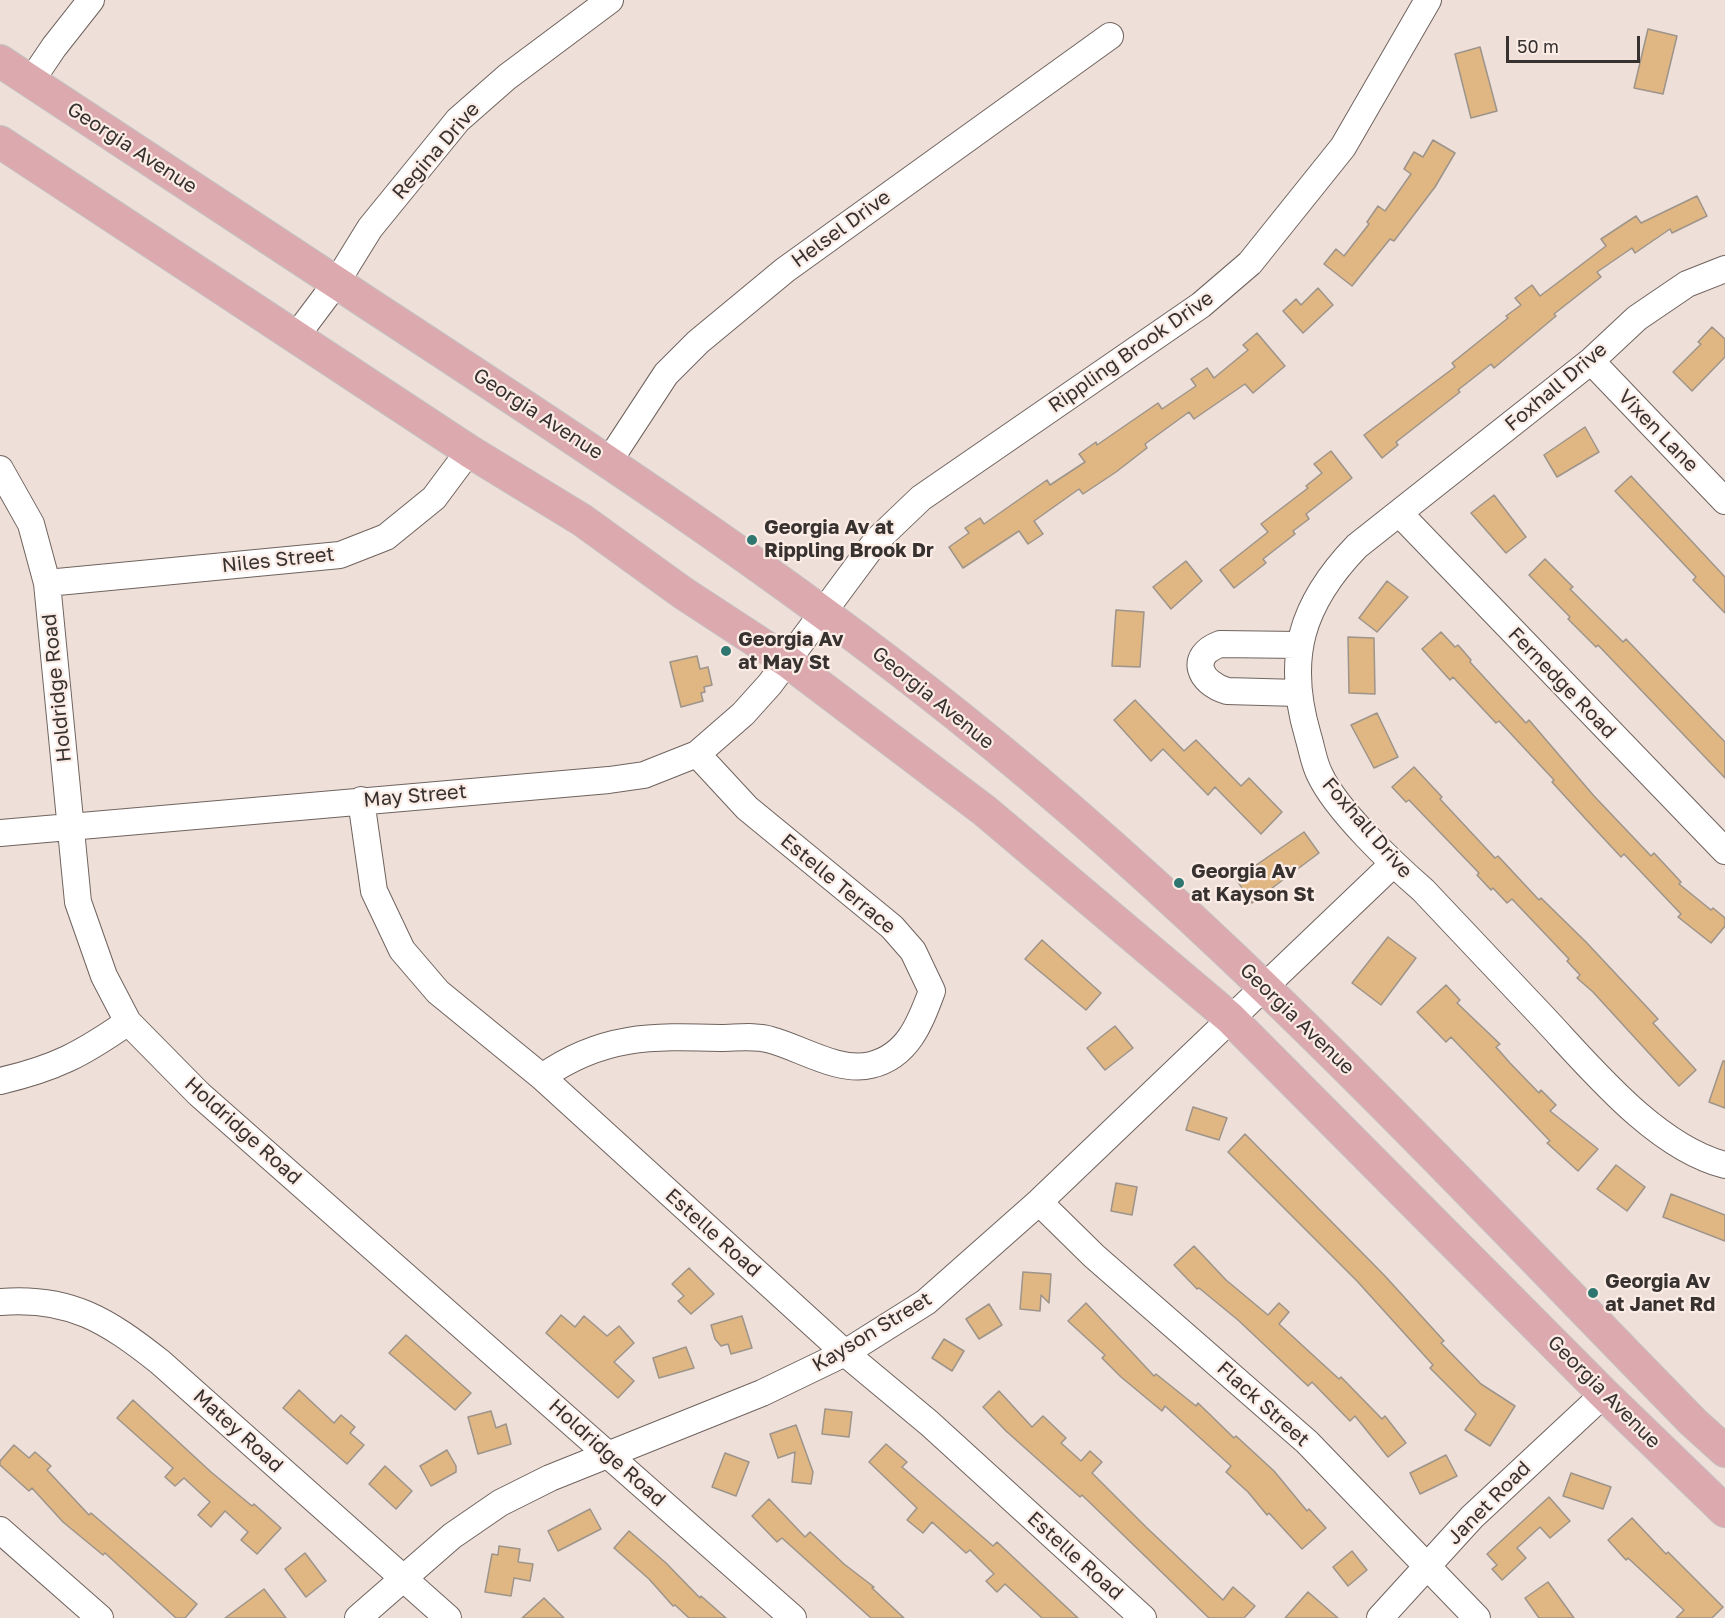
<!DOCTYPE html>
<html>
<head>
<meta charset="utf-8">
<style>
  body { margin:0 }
  #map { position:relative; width:1725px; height:1618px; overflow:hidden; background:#eedfd9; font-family:"Golos Text",sans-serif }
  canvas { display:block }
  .scale { position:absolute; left:1506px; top:36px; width:134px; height:27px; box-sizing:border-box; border:3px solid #37312f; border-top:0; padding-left:8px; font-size:18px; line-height:21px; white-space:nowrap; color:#37312f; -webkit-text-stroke:4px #fbece6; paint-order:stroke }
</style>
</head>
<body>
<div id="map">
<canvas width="1725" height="1618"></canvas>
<div class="scale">50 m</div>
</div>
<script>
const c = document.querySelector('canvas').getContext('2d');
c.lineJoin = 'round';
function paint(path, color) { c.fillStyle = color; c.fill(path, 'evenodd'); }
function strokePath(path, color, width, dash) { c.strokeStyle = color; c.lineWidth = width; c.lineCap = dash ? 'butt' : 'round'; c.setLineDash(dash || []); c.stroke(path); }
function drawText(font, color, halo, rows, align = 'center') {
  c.font = font + ' "Golos Text",sans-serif'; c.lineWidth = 4.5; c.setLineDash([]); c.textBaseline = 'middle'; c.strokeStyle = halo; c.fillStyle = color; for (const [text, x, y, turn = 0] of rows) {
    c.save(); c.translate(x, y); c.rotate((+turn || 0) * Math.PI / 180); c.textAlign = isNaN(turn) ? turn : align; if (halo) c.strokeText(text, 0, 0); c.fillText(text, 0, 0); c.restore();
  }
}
const building = new Path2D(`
  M1648 29 1677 36 1663 94 1634 88Z
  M1480 47 1497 111 1471 118 1455 54Z
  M1433 140 1455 153 1435 187 1394 241 1390 239 1352 286 1324 264 1336 249 1344 256 1369 224 1367 222 1378 206 1385 211 1411 174 1404 169 1414 152 1423 157Z
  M1697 196 1707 216 1672 233 1670 229 1635 253 1632 248 1597 272 1601 277 1554 314 1556 316 1494 368 1491 364 1458 390 1460 392 1396 442 1398 445 1382 458 1364 435 1455 367 1452 363 1508 318 1506 316 1521 305 1515 298 1532 285 1540 296 1606 246 1601 239 1636 216 1641 223Z
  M1318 288 1333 305 1303 333 1283 311 1296 299 1301 305Z
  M1712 327 1725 339V357L1692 391 1673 372 1701 344 1698 342Z
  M1257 333 1285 366 1253 393 1245 384 1194 419 1189 412 1145 444 1147 448 1116 472 1083 494 1079 489 1034 521 1043 534 1028 544 1019 531 963 568 949 547 969 533 965 528 980 518 984 524 1047 480 1050 485 1085 462 1079 454 1096 442 1097 445 1158 403 1162 409 1196 386 1191 379 1207 368 1214 378 1248 350 1243 345Z
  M1585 427 1599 452 1557 477 1544 455Z
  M1331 451 1352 478 1306 514 1309 519 1293 531 1295 534 1263 559 1266 563 1234 588 1220 570 1268 532 1261 524 1308 488 1306 486 1322 473 1314 464Z
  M1631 476 1725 577V613L1693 580 1696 577 1615 491Z
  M1494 495 1526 537 1506 553 1471 513Z
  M1545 559 1573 587 1570 589 1623 642 1626 639 1725 742V778L1598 645 1596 647 1568 619 1570 617 1529 575Z
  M1186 561 1202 581 1171 609 1153 587Z
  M1387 581 1408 597 1377 632 1359 618Z
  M1116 610 1144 612 1140 667 1112 666Z
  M1441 632 1455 647 1458 645 1471 660 1470 662 1526 723 1529 720 1594 796 1651 856 1654 853 1681 882 1679 884 1711 910 1713 908 1725 918V926L1711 943 1678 917 1681 914 1624 854 1621 857 1594 828 1552 782 1554 780 1499 721 1496 723 1453 677 1450 680 1422 649Z
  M1348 637 1374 638 1375 694 1349 693Z
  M697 656 700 669 708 667 712 685 704 687 705 692 701 693 703 701 681 707 670 662Z
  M1135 700 1184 751 1196 740 1241 786 1249 778 1282 812 1261 834 1215 787 1208 795 1163 749 1151 761 1114 720Z
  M1377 713 1398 757 1374 768 1351 725Z
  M1414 767 1442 797 1440 799 1495 858 1498 856 1539 900 1541 898 1586 942 1658 1019 1653 1023 1696 1070 1679 1086 1593 992 1577 978 1580 975 1567 961 1569 959 1512 899 1507 903 1493 888 1491 890 1477 875 1479 873 1409 800 1406 802 1392 787Z
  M1304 832 1319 853 1252 903 1236 879Z
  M1388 937 1416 958 1381 1005 1352 983Z
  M1042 940 1101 993 1086 1010 1025 959Z
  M1446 985 1460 1000 1457 1003 1500 1044 1496 1047 1510 1063 1539 1093 1541 1090 1556 1105 1550 1111 1598 1149 1578 1171 1547 1143 1550 1141 1451 1037 1446 1042 1417 1012Z
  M1115 1026 1133 1048 1105 1070 1087 1048Z
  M1723 1061H1725V1108L1709 1102Z
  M1193 1107 1227 1118 1219 1140 1186 1130Z
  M1245 1134 1385 1276 1444 1341 1441 1343 1481 1384 1515 1406 1490 1446 1465 1430 1476 1414 1430 1368 1433 1365 1357 1281 1228 1152Z
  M1616 1165 1645 1187 1627 1211 1597 1189Z
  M1116 1183 1137 1187 1132 1215 1111 1211Z
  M1671 1194 1725 1215V1241L1663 1217Z
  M1194 1246 1226 1280 1268 1315 1279 1303 1289 1312 1279 1324 1339 1379 1341 1377 1382 1419 1385 1416 1406 1443 1388 1457 1355 1416 1350 1421 1312 1382 1308 1386 1238 1320 1199 1288 1197 1289 1174 1265Z
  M689 1268 714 1294 691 1314 678 1301 684 1296 672 1284Z
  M1023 1272 1051 1274 1049 1303 1041 1295 1040 1311 1020 1309Z
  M1086 1303 1154 1376 1156 1374 1196 1406 1198 1403 1234 1438 1236 1436 1274 1471 1307 1511 1309 1509 1326 1528 1302 1549 1269 1513 1267 1515 1248 1492 1226 1472 1231 1466 1165 1406 1162 1411 1121 1377 1102 1358 1105 1355 1068 1321Z
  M989 1304 1002 1325 979 1339 966 1319Z
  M561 1315 575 1327 584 1316 607 1336 619 1326 634 1343 614 1362 634 1381 618 1398 546 1333Z
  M742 1316 752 1348 731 1354 728 1344 721 1346 715 1339 711 1325Z
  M406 1335 471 1393 455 1410 389 1353Z
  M944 1339 964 1351 952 1371 932 1358Z
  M686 1347 694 1368 659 1378 653 1358Z
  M299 1390 334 1423 341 1415 355 1427 350 1433 364 1445 347 1464 283 1408Z
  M999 1391 1032 1427 1043 1416 1066 1438 1061 1443 1081 1461 1090 1451 1102 1462 1092 1473 1146 1527 1223 1600 1233 1587 1255 1606 1244 1618H1209L1082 1495 1080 1497 1006 1431 983 1407Z
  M133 1400 211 1472 252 1506 254 1504 281 1528 257 1554 241 1540 248 1532 225 1511 211 1527 198 1515 210 1502 184 1478 175 1486 165 1477 173 1468 117 1418Z
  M825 1409 852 1412 849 1437 822 1434Z
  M491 1411 496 1428 506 1424 511 1444 478 1454 468 1417Z
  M796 1425 813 1472 811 1484 792 1482 795 1452 778 1458 770 1434Z
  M886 1444 907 1462 902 1467 993 1546 997 1542 1078 1618H1042L1005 1584 997 1592 986 1581 994 1574 970 1550 966 1553 932 1522 923 1533 907 1520 917 1508 869 1462Z
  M14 1445 29 1458 35 1452 51 1466 47 1470 89 1515 91 1513 197 1604 185 1618H176L105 1553 103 1555 63 1522 32 1488 29 1491 0 1465V1461Z
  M447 1450 456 1466V1472L431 1486 420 1466Z
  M725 1453 749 1462 736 1496 712 1487Z
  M1446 1455 1457 1476 1420 1494 1410 1473Z
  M385 1466 412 1491 396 1509 369 1484Z
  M1571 1473 1611 1487 1603 1509 1563 1496Z
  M1549 1497 1570 1521 1550 1538 1540 1527 1517 1548 1526 1558 1502 1580 1492 1569 1497 1565 1487 1554Z
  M769 1499 805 1537 810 1532 844 1564 874 1587 872 1588 904 1618H871L782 1538 777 1542 752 1516Z
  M590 1509 601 1529 558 1551 548 1531Z
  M1632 1518 1666 1554 1668 1552 1723 1607 1712 1618H1676L1684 1610 1628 1558 1626 1560 1608 1540Z
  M629 1531 666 1563 700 1598 701 1596 726 1618H689L675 1605 673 1606 649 1579 614 1548Z
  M499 1546 520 1549 518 1562 533 1564 530 1581 514 1578 511 1596 485 1592 492 1554 498 1555Z
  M1352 1551 1367 1570 1348 1586 1333 1567Z
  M305 1553 326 1581 306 1597 285 1569Z
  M1548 1582 1574 1618H1539L1525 1598Z
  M264 1589 286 1618H225Z
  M1308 1592 1338 1618H1285Z
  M544 1598 564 1618H522Z`);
const minor = new Path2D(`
  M31 81 54 47 91 0
  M1725 269 1687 284 1637 318 1591 361 1357 546C1301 604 1285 658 1308 736 1312 749 1314 764 1320 775 1337 811 1393 864 1423 890 1463 932 1503 975 1543 1017 1591 1068 1655 1147 1725 1165
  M297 335 336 283 370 228 458 120 507 77 610 0
  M1591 361 1725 501
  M609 461 666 374 698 342 785 270 1110 36
  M0 469 31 524 47 583 78 902 104 976 128 1022 199 1094 793 1618
  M1400 514 1725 851
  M47 583 340 555 386 537 434 498 469 451
  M1298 693 1227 691C1199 683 1188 656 1220 644L1298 645
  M361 800 374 891 402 950 438 992 542 1077 845 1353 929 1423 1143 1618
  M0 833 609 780 644 775 697 754 743 714 770 684 876 541 921 498 1201 305 1250 263 1343 147 1428 0
  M542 1077C602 1035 651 1036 721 1038 736 1038 756 1035 771 1040 801 1048 839 1073 871 1065 908 1056 920 1023 932 991L913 951 892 927 747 808 697 754
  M0 1081C56 1068 82 1054 128 1022
  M1039 1202 1094 1256 1307 1442 1477 1618
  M0 1302C70 1296 108 1321 160 1362L448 1618
  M0 1530 100 1618
  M358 1618 452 1536 500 1503 550 1478 762 1393 845 1353 926 1302 1039 1202 1393 864
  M1380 1618 1472 1517 1604 1394`);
const major = new Path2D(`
  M0 61C125 143 250 226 375 308 574 438 773 568 958 716 1225 929 1455 1179 1693 1422L1725 1451
  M0 142 469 451 582 520 683 593 787 661 985 811 1230 1018 1604 1394 1725 1511`);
const markers = [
  [752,540,6,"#2e766f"],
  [726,651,6,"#2e766f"],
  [1179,883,6,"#2e766f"],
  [1593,1293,6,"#2e766f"]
];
const streetNames = [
  ["Georgia Avenue",132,148,33],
  ["Regina Drive",436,151,-49],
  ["Helsel Drive",841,229,-36],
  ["Rippling Brook Drive",1131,352,-35],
  ["Foxhall Drive",1556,387,-40],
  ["Georgia Avenue",538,414,33],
  ["Vixen Lane",1658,431,46],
  ["Niles Street",278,560,-6],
  ["Fernedge Road",1562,683,46],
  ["Holdridge Road",57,688,-96],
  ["Georgia Avenue",933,698,39],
  ["May Street",415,796,-5],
  ["Foxhall Drive",1367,828,49],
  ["Estelle Terrace",838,884,40],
  ["Georgia Avenue",1297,1019,44],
  ["Holdridge Road",243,1131,42],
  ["Estelle Road",713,1233,42],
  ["Kayson Street",872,1332,-31],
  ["Georgia Avenue",1604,1392,45],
  ["Flack Street",1263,1404,42],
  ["Matey Road",238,1431,42],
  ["Holdridge Road",607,1453,42],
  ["Janet Road",1489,1503,-45],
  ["Estelle Road",1075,1556,42]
];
const poiNames = [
  ["Georgia Av at",764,528],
  ["Rippling Brook Dr",764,551],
  ["Georgia Av",738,640],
  ["at May St",738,663],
  ["Georgia Av",1191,872],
  ["at Kayson St",1191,895],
  ["Georgia Av",1605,1282],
  ["at Janet Rd",1605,1305]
];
paint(building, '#e0b683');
strokePath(building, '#9d948a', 1.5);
strokePath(minor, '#70635e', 28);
strokePath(major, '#c3c1c1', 34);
strokePath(minor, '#fff', 26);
strokePath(major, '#dca9ae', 32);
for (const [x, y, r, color] of markers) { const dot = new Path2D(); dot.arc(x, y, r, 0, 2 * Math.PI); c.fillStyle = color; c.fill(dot); strokePath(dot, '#fbece6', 2); }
drawText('20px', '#37312f', '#fbece6', streetNames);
drawText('bold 20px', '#37312f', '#fbece6', poiNames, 'left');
</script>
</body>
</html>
